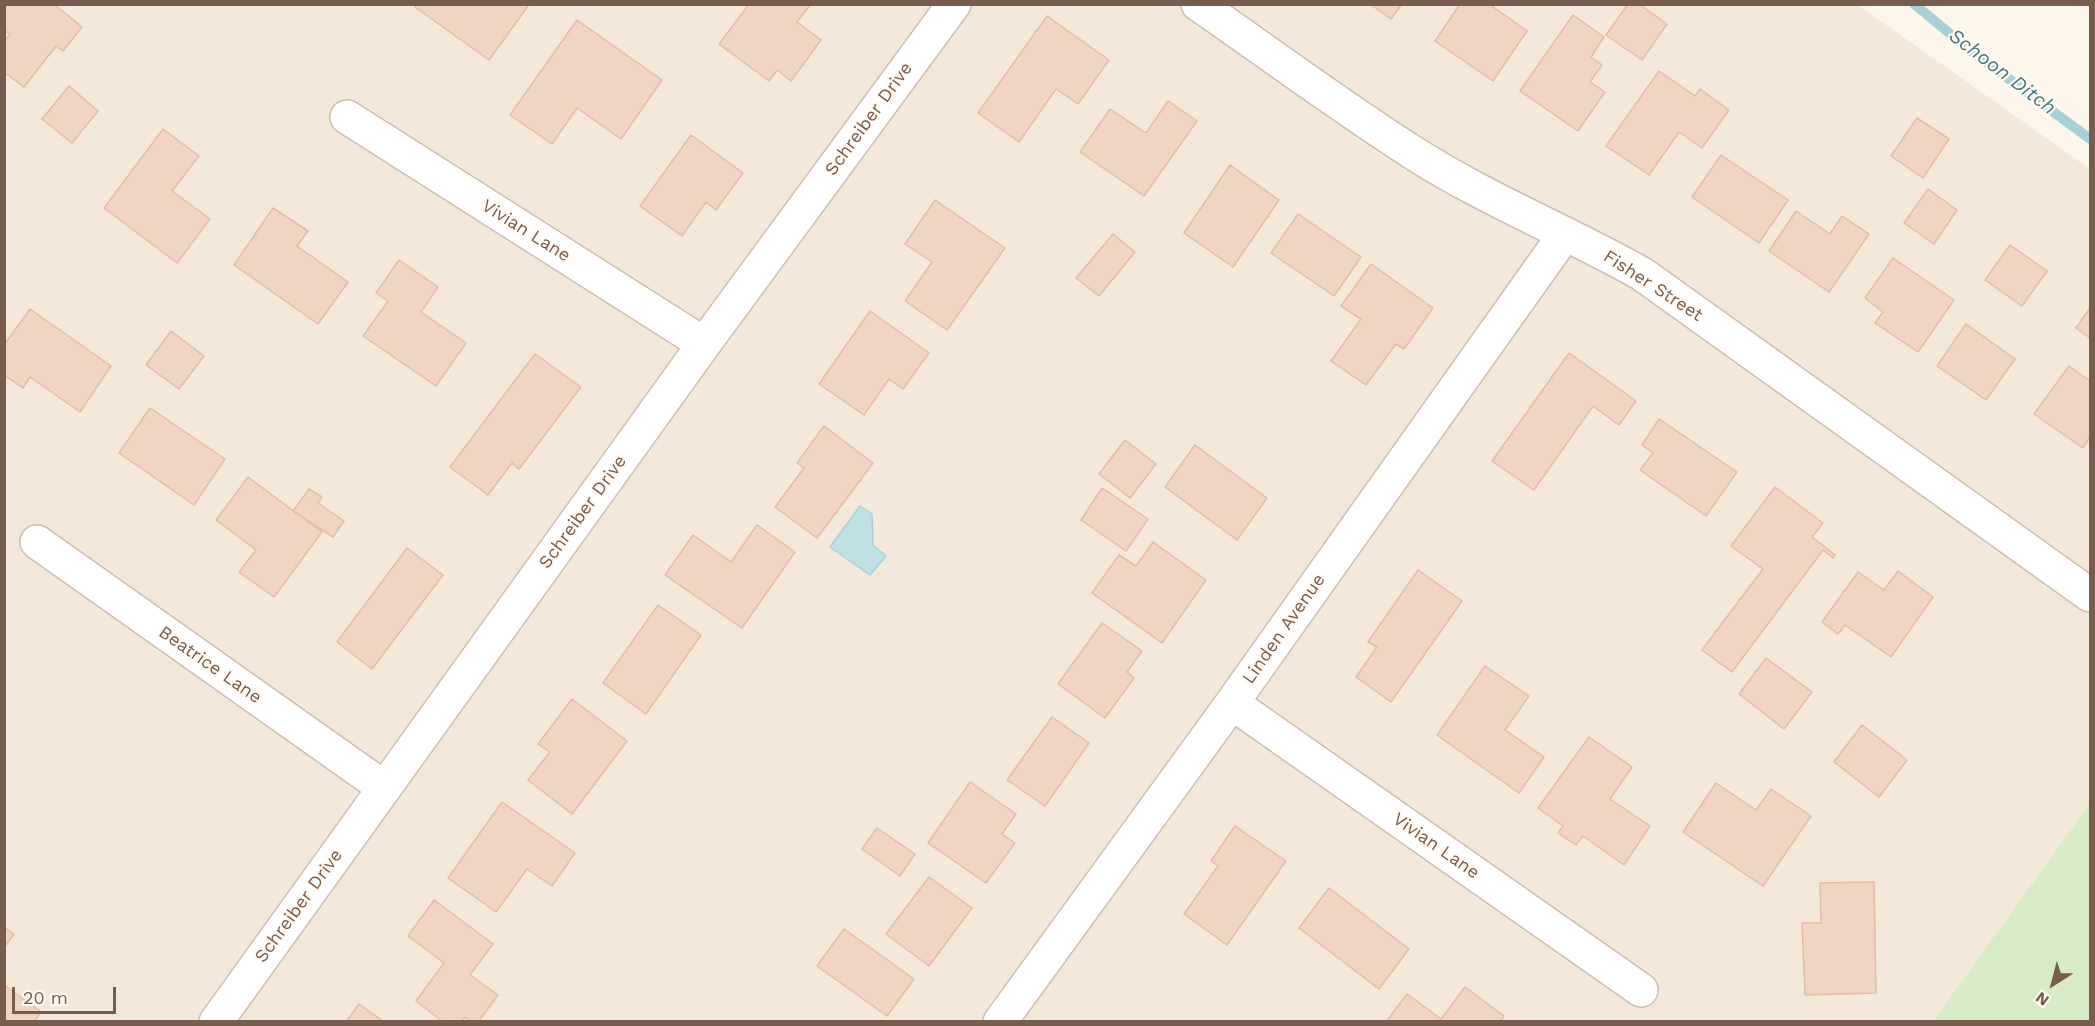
<!DOCTYPE html>
<html>
<head>
<meta charset="utf-8">
<style>
  body { margin:0 }
  #map { position:relative; width:2095px; height:1026px; overflow:hidden; background:#fcf6eb; font-family:"Work Sans",sans-serif }
  canvas { display:block }
  .frame { position:absolute; inset:0; border:6px solid #785d4e; pointer-events:none }
  .north { position:absolute; left:2023px; top:954px; width:60px; height:60px; -webkit-text-stroke:4px #fffaf2; paint-order:stroke; rotate:216deg; font-size:16px; font-weight:700; line-height:24px; text-align:center; color:#785d4e }
  .north::after { content:''; display:block; margin:auto; width:21px; height:27px; background:#785d4e; clip-path:polygon(50% 0,100% 100%,50% 72%,0 100%) }
  .scale { position:absolute; left:12px; top:987px; width:104px; height:27px; box-sizing:border-box; border:3px solid #785d4e; border-top:0; padding-left:8px; font-size:18px; line-height:21px; white-space:nowrap; color:#785d4e; -webkit-text-stroke:4px #fffaf2; paint-order:stroke }
</style>
</head>
<body>
<div id="map">
<canvas width="2095" height="1026"></canvas>
<div class="frame"></div>
<div class="north">N</div>
<div class="scale">20 m</div>
</div>
<script>
const c = document.querySelector('canvas').getContext('2d');
c.lineJoin = 'round';
function paint(path, color) { c.fillStyle = color; c.fill(path, 'evenodd'); }
function strokePath(path, color, width, dash) { c.strokeStyle = color; c.lineWidth = width; c.lineCap = dash ? 'butt' : 'round'; c.setLineDash(dash || []); c.stroke(path); }
function drawText(font, color, halo, rows, align = 'center') {
  c.font = font + ' "Work Sans",sans-serif'; c.lineWidth = 4.5; c.setLineDash([]); c.textBaseline = 'middle'; c.strokeStyle = halo; c.fillStyle = color; for (const [text, x, y, turn = 0] of rows) {
    c.save(); c.translate(x, y); c.rotate((+turn || 0) * Math.PI / 180); c.textAlign = isNaN(turn) ? turn : align; if (halo) c.strokeText(text, 0, 0); c.fillText(text, 0, 0); c.restore();
  }
}
const residential = new Path2D(`
  M5 5H1858L2090 169V803L1933 1021 5 1022Z`);
const green = new Path2D(`
  M2090 803V1021H1933Z`);
const water = new Path2D(`
  M860 506 872 514 873 545 886 556 870 575 830 547Z`);
const stream = new Path2D(`
  M1914 4 1971 51 2090 139`);
const building = new Path2D(`
  M4 4H54L82 27 63 51 56 46 24 87 4 72V42L10 34 4 30Z
  M417 4H525L528 6 489 60 415 7Z
  M749 4H811L797 22 821 40 791 81 777 70 769 81 719 44Z
  M1370 4H1402L1391 19Z
  M1460 4H1489L1527 31 1493 81 1435 41Z
  M1628 4H1639L1667 24 1642 60 1606 35Z
  M1573 15 1604 37 1591 57 1602 65 1590 82 1605 92 1578 131 1520 91Z
  M1047 16 1109 60 1078 104 1056 89 1019 142 978 113Z
  M577 20 662 80 621 139 577 108 552 144 510 115Z
  M1659 71 1695 96 1700 89 1729 110 1702 148 1679 132 1649 175 1606 146Z
  M69 86 98 111 72 143 42 119Z
  M1168 101 1197 121 1144 196 1080 152 1110 109 1146 133Z
  M1917 118 1949 139 1923 178 1891 156Z
  M163 129 199 156 172 191 210 219 177 263 104 208Z
  M691 135 743 173 716 210 706 202 682 236 640 206Z
  M1721 155 1788 200 1759 243 1692 197Z
  M1230 165 1279 200 1233 267 1184 233Z
  M1928 189 1957 210 1934 244 1904 223Z
  M935 200 1005 248 947 330 905 301 932 262 905 244Z
  M273 208 308 231 297 246 348 282 318 324 234 265Z
  M1796 211 1830 234 1842 216 1869 234 1829 292 1769 251Z
  M1298 214 1361 257 1334 296 1271 253Z
  M1113 234 1135 252 1099 296 1076 278Z
  M2010 245 2047 271 2022 306 1985 280Z
  M1893 258 1954 300 1918 352 1875 323 1883 312 1865 298Z
  M399 260 438 287 421 312 466 343 436 386 363 336 388 301 376 293Z
  M1371 264 1433 308 1404 349 1396 344 1366 385 1331 361 1361 319 1341 306Z
  M2090 308V338L2076 328Z
  M30 309 111 366 80 412 30 377 23 388 4 375V345Z
  M870 311 929 353 903 389 889 379 864 415 819 384Z
  M1966 324 2015 359 1986 400 1937 366Z
  M171 331 204 356 179 389 146 365Z
  M1569 353 1636 401 1619 425 1593 406 1534 490 1492 461Z
  M535 354 581 387 519 469 512 463 488 495 450 467Z
  M2069 366 2090 381V437L2083 448 2034 414Z
  M150 408 225 459 194 505 119 453Z
  M1659 419 1737 472 1706 516 1640 470 1653 453 1642 445Z
  M824 426 873 463 817 538 775 507 804 468 797 463Z
  M1125 440 1156 464 1130 498 1099 474Z
  M1195 445 1267 498 1237 540 1165 487Z
  M248 477 322 532 274 597 239 572 256 550 216 520Z
  M1775 487 1823 523 1812 537 1835 555 1833 558 1823 550 1732 672 1702 650 1763 569 1731 546Z
  M1102 488 1148 519 1126 551 1081 520Z
  M309 489 322 497 318 503 344 521 333 537 293 511Z
  M757 525 795 552 742 628 665 575 693 535 731 562Z
  M1153 542 1206 580 1162 643 1092 593 1119 555 1136 566Z
  M407 548 443 575 372 669 337 642Z
  M1418 570 1462 601 1391 702 1356 677 1377 647 1368 642Z
  M1898 571 1933 597 1891 657 1845 625 1838 634 1822 622 1858 572 1884 590Z
  M658 605 701 635 646 714 603 683Z
  M1102 623 1142 651 1127 672 1134 678 1105 718 1058 684Z
  M1766 658 1812 692 1784 729 1739 694Z
  M1485 666 1529 696 1505 730 1544 757 1519 793 1437 735Z
  M572 699 627 741 572 814 528 780 550 752 538 744Z
  M1052 717 1089 743 1045 806 1007 780Z
  M1862 725 1907 760 1879 797 1834 762Z
  M1589 737 1632 767 1610 799 1650 826 1624 865 1583 836 1576 845 1558 833 1563 826 1538 808Z
  M970 782 1016 814 1002 834 1015 843 986 883 928 843Z
  M1716 783 1756 810 1771 789 1811 816 1763 886 1683 832Z
  M502 802 575 853 552 886 527 869 496 912 448 878Z
  M1235 826 1286 861 1227 945 1184 914 1218 866 1211 861Z
  M877 828 915 854 900 876 862 849Z
  M929 877 972 908 929 966 886 934Z
  M1874 882 1876 993 1805 995 1802 923H1821L1820 883Z
  M1329 888 1409 949 1379 989 1299 928Z
  M434 900 493 944 470 975 498 995 478 1022H471L465 1017 462 1022H443L416 1001 444 963 408 936Z
  M4 927 14 934 4 948Z
  M844 929 914 979 887 1016 817 966Z
  M4 985 41 1012 34 1022H4Z
  M1465 987 1504 1016 1500 1022H1386L1407 994 1441 1019Z
  M359 1004 384 1022H346Z`);
const minor = new Path2D(`
  M1198 4C1270 54 1340 106 1412 152 1485 199 1566 231 1642 274L2090 595
  M347 117 704 344
  M37 542 383 787
  M1232 703 1641 990
  M216 1022 704 344 954 4
  M1000 1022 1232 703 1565 234`);
const streetNames = [
  ["Schreiber Drive",869,119,-54],
  ["Vivian Lane",526,231,32],
  ["Fisher Street",1653,286,33],
  ["Schreiber Drive",583,512,-54],
  ["Linden Avenue",1284,629,-55],
  ["Beatrice Lane",210,665,35],
  ["Vivian Lane",1436,846,35],
  ["Schreiber Drive",299,906,-54]
];
const waterNames = [
  ["Schoon Ditch",2002,72,37]
];
paint(residential, '#f4e8da');
paint(green, '#d7ebc9');
paint(water, '#bfe1e6');
strokePath(water, '#a6d1d8', 1.5);
strokePath(stream, '#a6d1d8', 10);
paint(building, '#f1d5c4');
strokePath(building, '#e4bca4', 1.5);
strokePath(minor, '#cfbeb0', 36);
strokePath(minor, '#fff', 33);
drawText('18px', '#785d4e', '#fffaf2', streetNames);
drawText('italic 20px', '#447983', '#fffaf2', waterNames);
</script>
</body>
</html>
